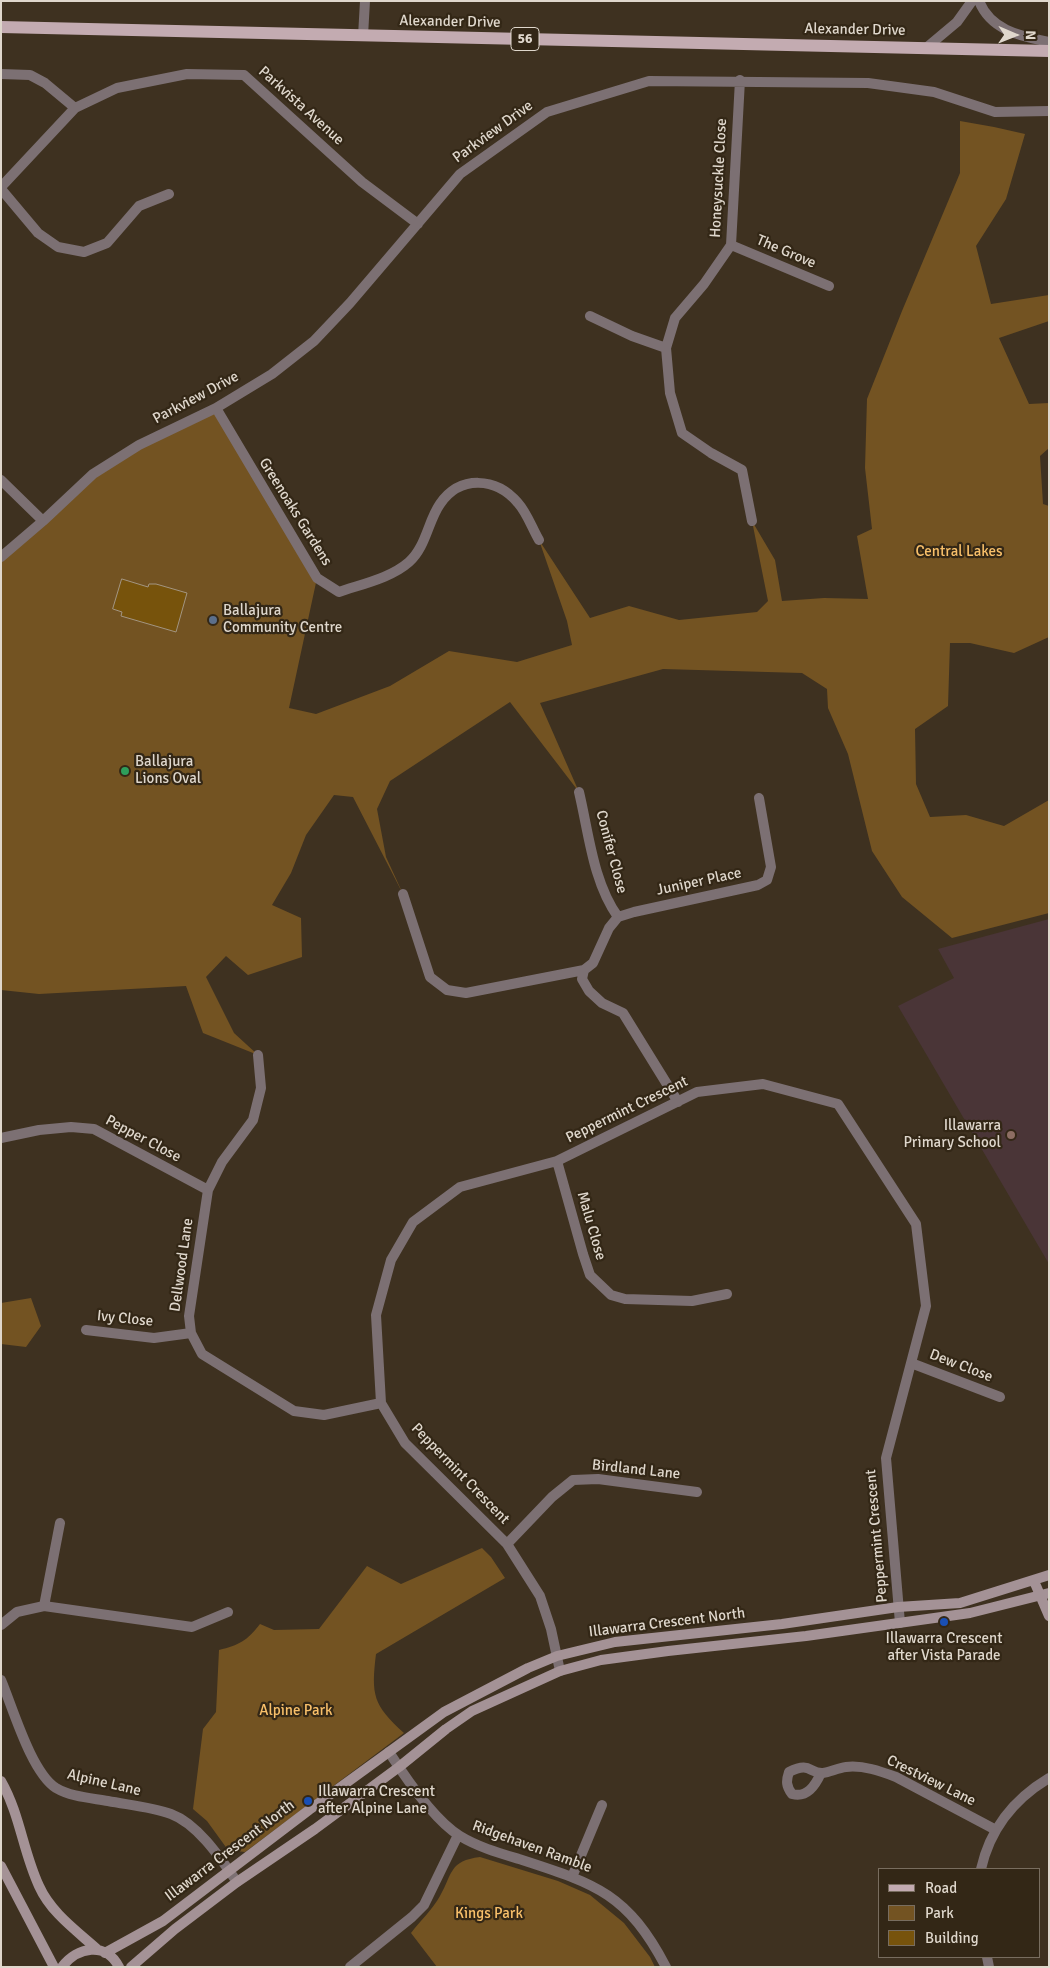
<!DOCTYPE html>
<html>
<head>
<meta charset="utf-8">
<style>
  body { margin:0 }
  #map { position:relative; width:1050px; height:1968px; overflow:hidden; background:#3e3120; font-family:Signika,sans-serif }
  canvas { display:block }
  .frame { position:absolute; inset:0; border:2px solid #dfd7cc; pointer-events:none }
  .legend { position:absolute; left:878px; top:1868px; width:162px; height:90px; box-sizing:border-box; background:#332716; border:1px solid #786d5f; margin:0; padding:6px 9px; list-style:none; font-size:15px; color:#dfd7cc }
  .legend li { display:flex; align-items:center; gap:10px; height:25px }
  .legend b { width:25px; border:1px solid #786d5f }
  .north { position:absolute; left:990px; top:10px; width:50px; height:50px; -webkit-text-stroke:4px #332716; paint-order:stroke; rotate:91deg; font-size:14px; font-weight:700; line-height:20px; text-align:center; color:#dfd7cc }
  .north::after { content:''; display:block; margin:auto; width:18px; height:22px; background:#dfd7cc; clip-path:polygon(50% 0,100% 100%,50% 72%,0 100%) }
</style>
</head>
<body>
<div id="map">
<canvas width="1050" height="1968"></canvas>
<div class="frame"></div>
<ul class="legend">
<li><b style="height:6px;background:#c3abb1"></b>Road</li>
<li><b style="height:14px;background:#735322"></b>Park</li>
<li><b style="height:14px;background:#77530c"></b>Building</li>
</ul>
<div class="north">N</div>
</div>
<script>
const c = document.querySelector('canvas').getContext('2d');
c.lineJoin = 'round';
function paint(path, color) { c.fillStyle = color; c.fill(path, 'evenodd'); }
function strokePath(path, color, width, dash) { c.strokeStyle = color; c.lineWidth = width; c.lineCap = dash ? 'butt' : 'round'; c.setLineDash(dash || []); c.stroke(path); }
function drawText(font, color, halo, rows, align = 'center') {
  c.font = font + ' Signika,sans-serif'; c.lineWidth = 4.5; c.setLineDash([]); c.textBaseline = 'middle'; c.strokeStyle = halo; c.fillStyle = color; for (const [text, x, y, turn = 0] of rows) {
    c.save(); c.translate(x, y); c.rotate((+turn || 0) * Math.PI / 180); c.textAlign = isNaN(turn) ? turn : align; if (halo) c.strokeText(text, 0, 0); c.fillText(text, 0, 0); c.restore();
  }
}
const education = new Path2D(`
  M1049 919V1264L898 1006 954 978 938 949Z`);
const green = new Path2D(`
  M960 121 994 127 1025 134 1006 199 976 246 991 304 1049 295V321L999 338 1029 404 1049 403V448L1040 456 1043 504 1049 506V637L1014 653 970 643H950L948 706 915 729 916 784 930 817 966 815 1004 826 1049 800V913L952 938 902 897 872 851 848 754 828 708 827 689 802 673 663 669 540 703 579 792 510 702 390 781 377 809 386 857 403 894 353 797 334 795 306 835 291 873 272 905 301 918 302 957 248 975 226 956 206 977 234 1033 258 1055 203 1033 186 986 39 994 1 990V557L93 474 216 408 317 578 289 708 316 714 390 686 449 651 517 662 572 645 567 621 539 540 590 618 629 606 679 620 757 612 768 601 752 521 775 560 782 601 824 598 868 599 857 536 872 529 865 468 867 399 902 311 960 173Z
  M31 1298 41 1326 26 1347 1 1344V1303Z
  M482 1548 491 1557 505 1578 376 1654C371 1695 373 1705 404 1733L245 1852 228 1850 207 1821 193 1809 203 1729 216 1712 219 1650C239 1645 247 1641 260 1624L274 1630 319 1629 367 1566 401 1584Z
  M480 1857 558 1881 590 1895 624 1923 650 1957 655 1967H437L411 1933C420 1921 433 1909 440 1896 453 1873 449 1861 480 1857Z`);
const building = new Path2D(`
  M122 579 148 587 149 584H156L187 593 176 632 121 616 122 612 113 609Z`);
const street = new Path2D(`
  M979 1C991 31 1021 36 1049 42
  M363 36 365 1
  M926 48 957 22 972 1
  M1 74 30 75 45 83 75 108
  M740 80 731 245 704 284 675 318 666 348 670 393 682 433 711 453 742 470 752 521
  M1 187 75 108 117 88 187 74 244 75 362 182 418 224
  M1 189 38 233 58 247 84 252 107 243 139 206 169 194
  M731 245 829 286
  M590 316 632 336 666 348
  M216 408 317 578 339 592C362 584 391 578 409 562 426 547 428 521 440 504 460 475 496 477 518 503 527 513 532 528 539 540
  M1 480 43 521
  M1 557 43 521 93 474 139 445 216 408 272 374 314 341 350 303 460 174 547 112 649 81 868 83 934 92 995 112 1049 111
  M579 792C589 834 593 882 618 917
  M403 894 430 977 447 990 466 993 584 970 582 979 589 991 602 1003 623 1013 678 1102
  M584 970 593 963 609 928 618 917 634 912 758 885 767 880 771 867 759 798
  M258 1055 261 1088 253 1120 222 1162 208 1190 189 1316 191 1333 202 1354 294 1411 324 1415 381 1403
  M1 1138 39 1130 71 1127 94 1129 208 1190
  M557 1161 583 1254 590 1275 611 1295 625 1299 692 1301 727 1294
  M86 1330 154 1338 191 1333
  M911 1363 1000 1397
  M507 1544 552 1497 573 1480 598 1479 697 1492
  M44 1606 60 1523
  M1 1625 17 1612 44 1606 192 1627 228 1612
  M560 1671 551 1629 540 1596 507 1544 405 1443 381 1403 376 1315 391 1260 413 1222 460 1187 557 1161 697 1092 763 1084 838 1104 916 1224 926 1306 886 1458 900 1623
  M1 1680C13 1708 31 1772 56 1788 71 1797 91 1798 108 1801 129 1805 151 1807 171 1814 198 1824 221 1859 237 1882
  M389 1752C405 1777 435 1821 460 1836 478 1847 499 1853 519 1859 596 1884 627 1893 666 1967
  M821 1773C815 1786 807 1798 792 1794 786 1786 786 1781 789 1772 811 1761 809 1774 823 1773 830 1772 838 1768 846 1767 863 1765 880 1771 896 1777L996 1830
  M981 1869C990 1829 1014 1799 1049 1778
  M572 1877 602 1805
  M987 1957 989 1967
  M350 1967 412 1917 424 1905 458 1835`);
const secondary = new Path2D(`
  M1034 1581 1049 1616
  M1 1781C20 1814 23 1852 39 1886 51 1913 77 1931 98 1950
  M1 1866 54 1967
  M105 1953 163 1921 309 1810 444 1712 528 1668 557 1656 615 1642 782 1624 898 1607 960 1603 1049 1575
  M62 1967C77 1947 106 1941 119 1967
  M131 1967 175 1929 237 1882 315 1829 399 1767 446 1729 472 1711 560 1671 601 1660 668 1651 806 1636 970 1613 1049 1593`);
const primary = new Path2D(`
  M1 27 1049 51`);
const markers = [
  [213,620,5,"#5c6f8a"],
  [125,771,5,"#2e9e5b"],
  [1011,1135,5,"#8d6e63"],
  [944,1622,5,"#1a4fb4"],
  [308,1801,5,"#1a4fb4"]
];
const shields = [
  [525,39,28]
];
const shieldNames = [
  ["56",525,39]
];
const streetNames = [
  ["Alexander Drive",450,22,1],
  ["Alexander Drive",855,30,1],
  ["Parkvista Avenue",301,106,42],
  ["Parkview Drive",493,132,-36],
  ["Honeysuckle Close",719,178,-87],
  ["The Grove",786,252,23],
  ["Parkview Drive",196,398,-28],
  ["Greenoaks Gardens",295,512,58],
  ["Conifer Close",611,852,75],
  ["Juniper Place",699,882,-12],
  ["Peppermint Crescent",627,1110,-26],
  ["Pepper Close",143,1139,28],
  ["Malu Close",591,1226,74],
  ["Dellwood Lane",182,1265,-82],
  ["Ivy Close",125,1319,6],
  ["Dew Close",961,1366,21],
  ["Birdland Lane",636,1470,6],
  ["Peppermint Crescent",460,1474,46],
  ["Peppermint Crescent",877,1536,-95],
  ["Illawarra Crescent North",667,1623,-7],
  ["Crestview Lane",931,1781,26],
  ["Alpine Lane",104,1783,13],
  ["Ridgehaven Ramble",532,1847,20],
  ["Illawarra Crescent North",230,1851,-37]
];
const parkNames = [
  ["Central Lakes",959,552],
  ["Alpine Park",296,1711],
  ["Kings Park",489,1914]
];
const poiNames = [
  ["Ballajura",223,611],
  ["Community Centre",223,628],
  ["Ballajura",135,762],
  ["Lions Oval",135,779],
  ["Illawarra",1001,1126,"right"],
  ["Primary School",1001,1143,"right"],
  ["Illawarra Crescent",944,1639,"center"],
  ["after Vista Parade",944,1656,"center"],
  ["Illawarra Crescent",318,1792],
  ["after Alpine Lane",318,1809]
];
paint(education, '#4a3537');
paint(green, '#735322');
paint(building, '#77530c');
strokePath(building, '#a39581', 1);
strokePath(street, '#7c7073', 10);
strokePath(secondary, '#a49296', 10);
strokePath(primary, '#c3abb1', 12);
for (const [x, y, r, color] of markers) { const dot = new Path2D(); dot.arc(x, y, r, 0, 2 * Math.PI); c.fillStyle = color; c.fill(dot); strokePath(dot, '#332716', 2); }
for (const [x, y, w] of shields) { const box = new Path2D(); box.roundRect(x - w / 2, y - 11.5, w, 23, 4); c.fillStyle = '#332716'; c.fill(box); strokePath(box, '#dfd7cc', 1); }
drawText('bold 14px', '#dfd7cc', null, shieldNames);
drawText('15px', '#dfd7cc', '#332716', streetNames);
drawText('15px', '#f9c06a', '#332716', parkNames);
drawText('15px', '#dfd7cc', '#332716', poiNames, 'left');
</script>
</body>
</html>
